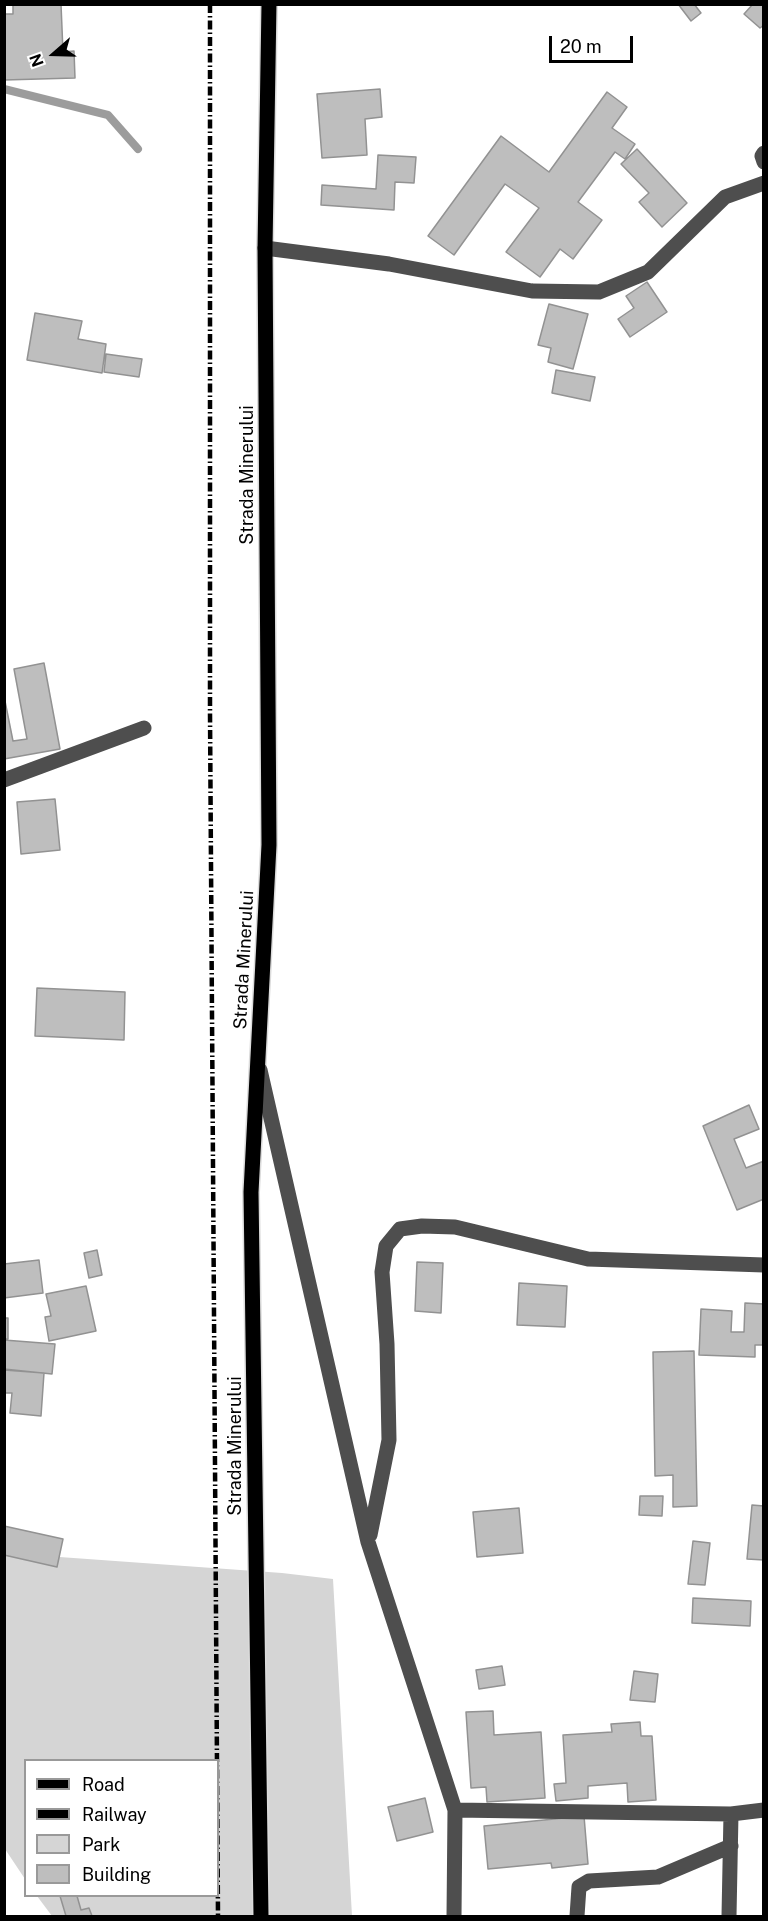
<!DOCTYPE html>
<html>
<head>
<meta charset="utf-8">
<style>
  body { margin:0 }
  #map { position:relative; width:768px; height:1921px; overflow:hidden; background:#fff; font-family:"Public Sans",sans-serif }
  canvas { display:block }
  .frame { position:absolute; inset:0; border:6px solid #000; pointer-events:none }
  .legend { position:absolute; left:24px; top:1759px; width:195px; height:138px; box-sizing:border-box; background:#fff; border:2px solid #999; margin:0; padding:8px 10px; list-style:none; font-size:18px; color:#000 }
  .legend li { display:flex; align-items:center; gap:12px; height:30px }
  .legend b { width:30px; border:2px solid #999 }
  .north { position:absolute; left:24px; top:24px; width:60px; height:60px; -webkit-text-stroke:4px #fff; paint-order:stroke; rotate:250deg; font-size:16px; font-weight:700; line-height:24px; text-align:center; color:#000 }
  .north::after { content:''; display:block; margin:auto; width:21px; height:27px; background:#000; clip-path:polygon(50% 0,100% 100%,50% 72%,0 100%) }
  .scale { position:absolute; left:549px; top:36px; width:84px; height:27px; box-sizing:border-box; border:3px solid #000; border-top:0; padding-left:8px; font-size:18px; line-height:21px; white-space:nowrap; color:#000; -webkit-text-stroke:4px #fff; paint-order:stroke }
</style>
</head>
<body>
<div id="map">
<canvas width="768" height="1921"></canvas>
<div class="frame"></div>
<ul class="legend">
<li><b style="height:8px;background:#000"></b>Road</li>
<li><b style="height:8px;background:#000"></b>Railway</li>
<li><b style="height:16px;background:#d5d5d5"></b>Park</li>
<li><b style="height:16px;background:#bebebe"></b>Building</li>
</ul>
<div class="north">N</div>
<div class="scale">20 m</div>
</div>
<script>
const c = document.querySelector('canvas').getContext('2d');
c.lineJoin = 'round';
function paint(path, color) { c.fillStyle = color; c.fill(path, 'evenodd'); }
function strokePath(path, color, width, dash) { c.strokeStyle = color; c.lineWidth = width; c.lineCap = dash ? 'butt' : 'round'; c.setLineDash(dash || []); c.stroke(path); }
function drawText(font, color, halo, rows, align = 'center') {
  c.font = font + ' "Public Sans",sans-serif'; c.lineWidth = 5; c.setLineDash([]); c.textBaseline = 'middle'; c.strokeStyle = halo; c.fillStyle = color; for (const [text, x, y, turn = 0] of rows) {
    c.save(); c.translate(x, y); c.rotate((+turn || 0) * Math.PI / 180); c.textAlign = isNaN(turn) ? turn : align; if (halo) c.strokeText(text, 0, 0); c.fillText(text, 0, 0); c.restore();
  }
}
const green = new Path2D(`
  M4 1553 282 1573 333 1579 352 1916H52L37 1896H218V1760H26L25 1879 5 1849Z`);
const stream = new Path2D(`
  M4 89 108 115 138 149`);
const building = new Path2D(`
  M13 4H61L63 52 74 51 75 78 4 80V14H13Z
  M678 4H694L701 13 691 21Z
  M753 4H764V25L760 28 744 14Z
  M380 89 382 117 365 119 367 155 322 158 317 94Z
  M607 92 627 107 612 128 635 144 625 159 615 152 578 202 602 220 573 259 560 249 540 277 506 252 539 208 505 184 454 255 428 236 501 136 549 172Z
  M637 149 687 203 662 227 639 202 649 193 621 164Z
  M378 155 416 157 414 183 395 182 394 210 321 205 322 185 376 189Z
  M647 282 667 312 630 337 618 319 634 308 626 296Z
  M549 304 588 314 573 369 548 362 551 348 538 345Z
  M35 313 82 321 78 339 106 344 102 373 27 360Z
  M106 354 142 359 139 377 104 372Z
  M556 370 595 377 590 401 552 393Z
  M44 663 60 749 4 759V696L13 741 27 739 14 669Z
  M55 799 60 850 21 854 17 802Z
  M37 988 125 992 124 1040 35 1036Z
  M749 1105 759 1129 734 1139 746 1168 764 1161V1199L737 1210 703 1126Z
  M97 1250 102 1275 89 1278 84 1253Z
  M39 1260 43 1293 4 1298V1264Z
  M417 1262 443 1263 441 1313 415 1311Z
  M519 1283 567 1286 565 1327 517 1325Z
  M86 1286 96 1331 49 1341 45 1317 51 1316 46 1294Z
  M745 1303 764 1304V1345H755V1357L699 1355 701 1309 732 1311 731 1332H744Z
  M4 1318H8V1339H4Z
  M4 1340 55 1344 52 1374 4 1369Z
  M694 1351 697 1506 673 1507V1475L655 1476 653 1352Z
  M4 1370 44 1373 41 1416 10 1413 12 1393H4Z
  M640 1496H663L662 1516 639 1515Z
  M752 1505 764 1506V1560L747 1559Z
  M519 1508 523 1553 477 1557 473 1512Z
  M4 1526 63 1539 57 1567 4 1555Z
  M693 1541 710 1543 705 1585 688 1584Z
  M693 1598 751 1601 750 1626 692 1623Z
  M502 1666 505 1685 479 1689 476 1670Z
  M634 1671 658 1674 655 1702 630 1700Z
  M493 1711 494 1735 541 1732 545 1798 487 1802 486 1787 471 1788 466 1712Z
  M640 1722 641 1736H652L656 1800 628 1802 627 1783 588 1786V1798L556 1801 554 1784 566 1783 563 1735 612 1732 611 1724Z
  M425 1798 433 1832 397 1841 388 1807Z
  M584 1816 588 1864 552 1868 551 1863 488 1869 484 1826Z
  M60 1896H77L81 1910 89 1908 92 1916H66Z`);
const minor = new Path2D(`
  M764 153 762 156 764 162
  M265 248 389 264 532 291 599 292 648 272 725 197 764 183
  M4 780 144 728
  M260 1070 368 1542 455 1810 731 1814 764 1810
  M370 1535 389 1440 387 1344 382 1272 386 1246 400 1229 422 1226 455 1227 588 1259 764 1265
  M454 1916 455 1810
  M577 1916 579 1887 589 1881 658 1877 731 1846
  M729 1916 731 1814`);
const major = new Path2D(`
  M261 1916 251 1192 269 845 265 248 269 4`);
const rail = new Path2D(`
  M210 4V713L218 1916`);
const streetNames = [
  ["Strada Minerului",247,475,-90],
  ["Strada Minerului",244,960,-87],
  ["Strada Minerului",235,1446,-90]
];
paint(green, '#d5d5d5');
strokePath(stream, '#9c9c9c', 8);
paint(building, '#bebebe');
strokePath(building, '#929292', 1.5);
strokePath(major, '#dbdbdb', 18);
strokePath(minor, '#4e4e4e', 15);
strokePath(major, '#000', 15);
strokePath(rail, '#000', 4.5, [9, 3, 1.5, 3]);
drawText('18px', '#000', '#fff', streetNames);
</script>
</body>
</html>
